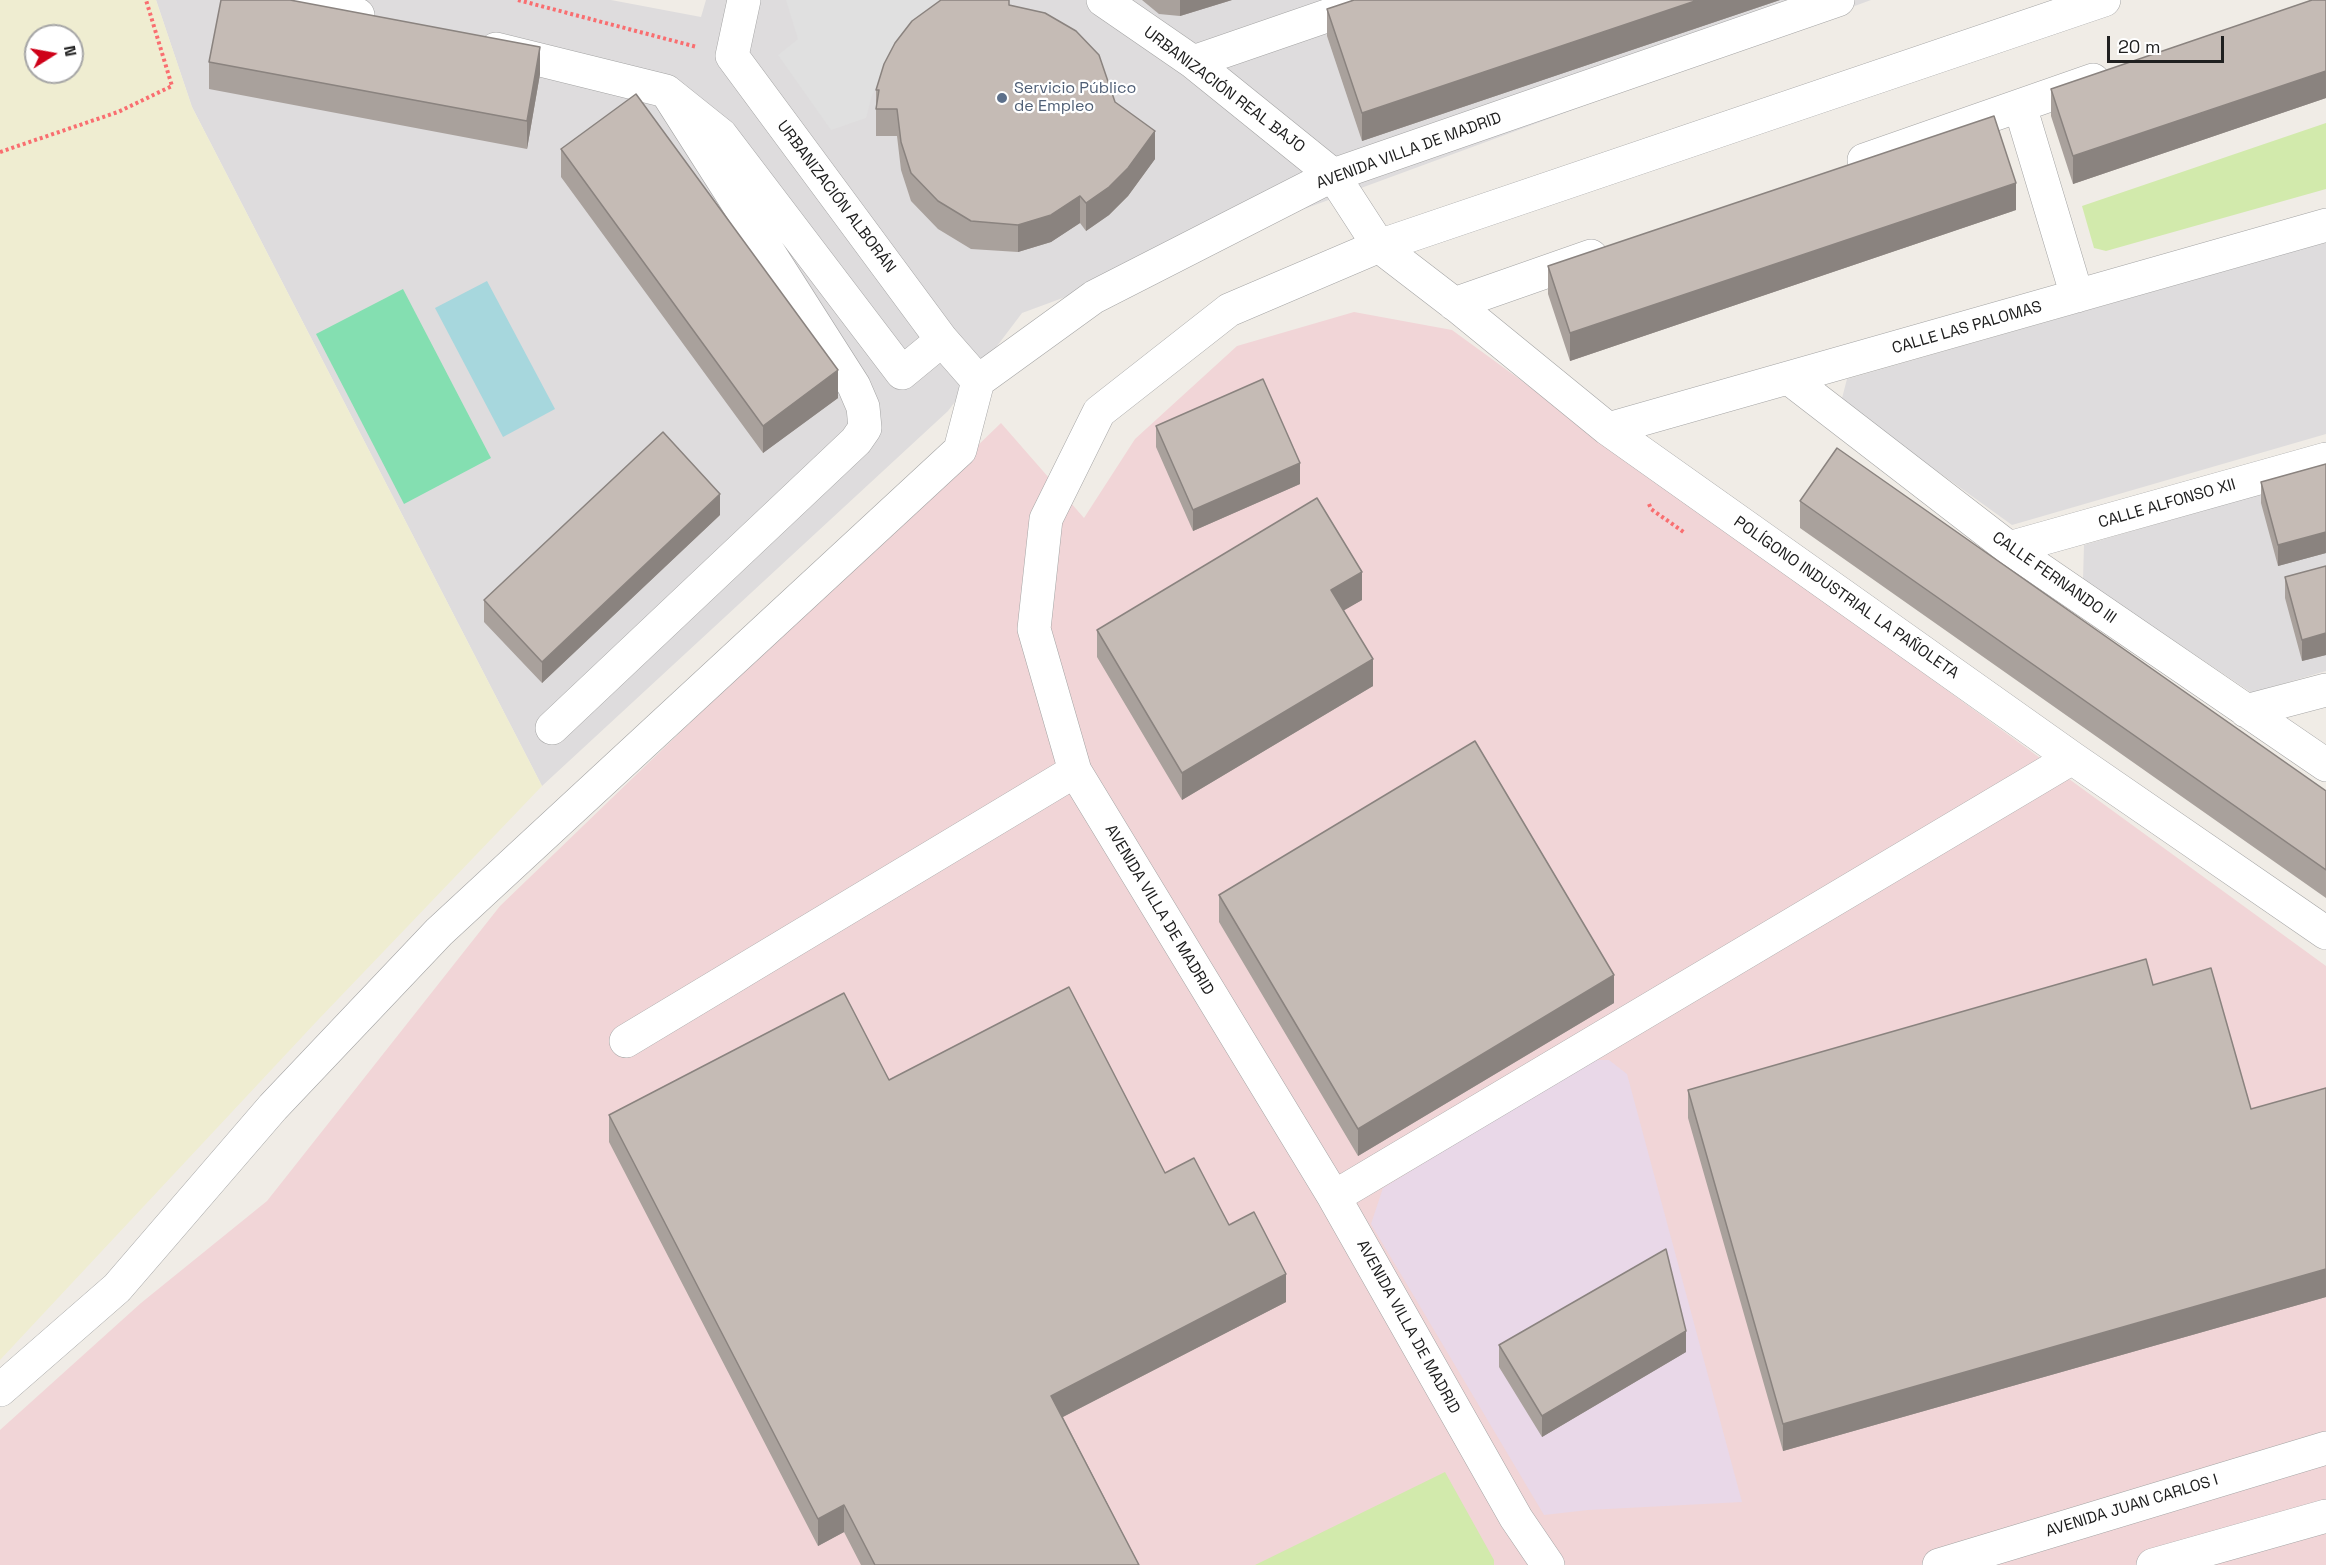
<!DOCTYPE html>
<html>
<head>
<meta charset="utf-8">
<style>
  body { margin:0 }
  #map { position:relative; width:2326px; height:1565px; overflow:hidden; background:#f0ece6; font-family:"Space Grotesk",sans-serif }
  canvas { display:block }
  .north { position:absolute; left:24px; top:24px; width:60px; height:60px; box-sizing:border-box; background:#fff; border:2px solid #a6a6a6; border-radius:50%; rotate:79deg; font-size:16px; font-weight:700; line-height:24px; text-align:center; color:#202020 }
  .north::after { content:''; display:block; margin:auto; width:21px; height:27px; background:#ce0119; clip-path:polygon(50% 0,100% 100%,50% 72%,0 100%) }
  .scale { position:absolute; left:2107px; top:36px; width:117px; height:27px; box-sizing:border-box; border:3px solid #202020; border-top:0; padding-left:8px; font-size:18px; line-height:21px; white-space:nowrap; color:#202020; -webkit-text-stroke:4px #fff; paint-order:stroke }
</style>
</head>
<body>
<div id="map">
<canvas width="2326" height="1565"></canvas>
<div class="north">N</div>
<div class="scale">20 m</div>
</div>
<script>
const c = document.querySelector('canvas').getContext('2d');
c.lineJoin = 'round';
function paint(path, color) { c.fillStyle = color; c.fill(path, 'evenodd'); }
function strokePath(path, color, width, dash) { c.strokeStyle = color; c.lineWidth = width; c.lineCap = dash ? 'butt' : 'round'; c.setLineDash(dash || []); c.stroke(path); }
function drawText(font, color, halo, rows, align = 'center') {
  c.font = font + ' "Space Grotesk",sans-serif'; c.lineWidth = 4.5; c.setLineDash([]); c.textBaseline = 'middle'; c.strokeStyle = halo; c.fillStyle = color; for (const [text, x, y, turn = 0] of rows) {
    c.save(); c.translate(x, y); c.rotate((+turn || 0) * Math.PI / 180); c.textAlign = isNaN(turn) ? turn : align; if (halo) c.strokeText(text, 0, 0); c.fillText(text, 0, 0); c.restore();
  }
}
const residential = new Path2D(`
  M156 0H611L701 17 706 0H1871L1022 313 948 411 542 786 192 107Z
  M2326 242V434L2012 525 1841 402 1847 379Z
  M2326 475V671L2252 693 2083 580 2084 545Z`);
const commercial = new Path2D(`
  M1354 312 1452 330 2326 966V1565H0V1430L141 1303 267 1201 500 906 1001 423 1084 518 1135 439 1237 346Z`);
const industrial = new Path2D(`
  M1593 1060H1609L1627 1074 1742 1502 1588 1510 1544 1515 1371 1224 1383 1188Z`);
const farmland = new Path2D(`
  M0 0H156L192 107 542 786 317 1021 0 1360ZM36 36H72V72H36Z`);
const grass = new Path2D(`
  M2326 123V189L2106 251 2094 248 2082 206Z
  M1445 1472 1494 1560V1565H1255Z`);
const pitch = new Path2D(`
  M403 289 491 458 404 504 316 334Z`);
const parking = new Path2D(`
  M786 0H990L898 52 872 95 866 118 831 130 778 55 798 39Z`);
const water = new Path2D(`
  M487 281 555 409 503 437 435 308Z`);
const path = new Path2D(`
  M518 0 697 47
  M0 152 118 112 172 86 146 0
  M1649 504 1651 509 1685 533`);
const minor = new Path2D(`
  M296 0 358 15
  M744 0 732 56 942 340 978 381
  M1103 0 1193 62 1333 175 1379 246 1461 309 1608 429 2072 758 2326 933
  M496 49 666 91 721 135 902 373 942 340
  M1193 62 1373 0
  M2020 106 2077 296
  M1864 160 2093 80
  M1454 304 1591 256
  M1790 379 2009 548 2326 765
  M1608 429 2326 225
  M2009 548 2326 459
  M2246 711 2326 690
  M552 728 856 441 865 428 863 407 854 386 666 91
  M626 1041 1075 771
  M1334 1197 2072 758
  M0 1390 117 1288 273 1107 439 932 960 450 978 381 1094 297 1333 175 1838 0
  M1548 1565 1516 1518 1334 1197 1075 771 1034 629 1046 519 1099 412 1229 310 1379 246 2104 0
  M1939 1565 2326 1448
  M2153 1565 2326 1516`);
const wall = new Path2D(`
  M1142 0H1232L1180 16 1159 14Z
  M1354 0H1780L1362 141 1327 36V9Z
  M2326 0V98L2073 184 2051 116V89Z
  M1009 5 1115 102 1155 159 1128 196 1109 215 1086 231 1080 223 1051 242 1018 252 971 249 938 229 911 201 901 170 897 136H876V90Z
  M209 62 540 74 527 149 209 89Z
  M561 149 838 398 763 453 561 177Z
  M2016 210 1570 361 1548 294V266Z
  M1156 426 1300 484 1193 531 1156 447Z
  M2326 464V553L2278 566 2261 503V482Z
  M1800 501 2326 791V898L1800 528Z
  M720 515 542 683 484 622V600Z
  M2326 566V655L2302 661 2285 598V577Z
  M1362 600 1343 610 1373 686 1182 800 1097 657V630Z
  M1219 895 1614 1003 1358 1156 1219 922Z
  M2153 985 2251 1109 2326 1088V1297L1783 1451 1688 1118V1090Z
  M889 1080 1165 1173 1229 1225 1286 1302 1063 1417 1139 1565H861L844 1532 818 1546 609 1142V1115Z
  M1499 1345 1686 1352 1542 1437 1499 1367Z`);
const shadedWall = new Path2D(`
  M1180 0H1232L1180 16Z
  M1698 0H1780L1362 141V113Z
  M540 47V74L527 149V121Z
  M2326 71V98L2073 184V156Z
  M1155 131V159L1128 196 1109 215 1086 231V203Z
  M2016 183V210L1570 361V333Z
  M1080 196V223L1051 242 1018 252V225Z
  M838 370V398L763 453V426Z
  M1300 463V484L1193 531V510Z
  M720 494V515L542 683V662Z
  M2326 532V553L2278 566V545Z
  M1362 572V600L1331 618V590Z
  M2326 633V655L2302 661V640Z
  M1373 659V686L1182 800V773Z
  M1614 975V1003L1358 1156V1129Z
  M2326 1269V1297L1783 1451V1424Z
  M1286 1274V1302L1051 1423V1396Z
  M1686 1331V1352L1542 1437V1416Z
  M844 1505V1532L818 1546V1519Z`);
const building = new Path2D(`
  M221 0H290L540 47 527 121 209 62Z
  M941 0H1009V5L1045 13 1076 31 1099 55 1115 102 1155 131 1128 168 1109 187 1086 203 1080 196 1051 215 1018 225 971 221 938 201 911 173 901 142 897 109H876L879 90H876L884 64 895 43 912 21Z
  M1354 0H1698L1362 113 1327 9Z
  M2312 0H2326V71L2073 156 2051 89Z
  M636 94 838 370 763 426 561 149Z
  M1994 116 2016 183 1570 333 1548 266Z
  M1263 379 1300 463 1193 510 1156 426Z
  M663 432 720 494 542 662 484 600Z
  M1837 448 2326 791V870L1800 501Z
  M2326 464V532L2278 545 2261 482Z
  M1317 498 1362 572 1331 590 1373 659 1182 773 1097 630Z
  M2326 566V633L2302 640 2285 577Z
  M1475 741 1614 975 1358 1129 1219 895Z
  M2146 959 2153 985 2211 968 2251 1109 2326 1088V1269L1783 1424 1688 1090Z
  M1069 987 1165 1173 1194 1158 1229 1225 1254 1212 1286 1274 1051 1396 1139 1565H875L844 1505 818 1519 609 1115 844 993 889 1080Z
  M1666 1249 1686 1331 1542 1416 1499 1345Z`);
const markers = [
  [1002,98,6,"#5c6f8a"]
];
const serviceNames = [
  ["Servicio Público",1014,89],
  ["de Empleo",1014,107]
];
const streetNames = [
  ["URBANIZACIÓN REAL BAJO",1224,90,37],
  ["AVENIDA VILLA DE MADRID",1409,151,-20],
  ["URBANIZACIÓN ALBORÁN",836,197,53],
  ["CALLE LAS PALOMAS",1967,328,-16],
  ["CALLE ALFONSO XII",2167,504,-16],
  ["CALLE FERNANDO III",2054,578,35],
  ["POLÍGONO INDUSTRIAL LA PAÑOLETA",1846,598,35],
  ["AVENIDA VILLA DE MADRID",1159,910,59],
  ["AVENIDA VILLA DE MADRID",1408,1327,61],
  ["AVENIDA JUAN CARLOS I",2132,1506,-17]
];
paint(residential, '#dedcdd');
paint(commercial, '#f1d5d7');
paint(industrial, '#e9d8e8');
paint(farmland, '#efedd1');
paint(grass, '#d2eaac');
paint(pitch, '#84dfb1');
paint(parking, '#e0e0e0');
paint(water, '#a7d7dd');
strokePath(minor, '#a4a4a4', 34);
strokePath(path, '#f96e70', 4, [3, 3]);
strokePath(minor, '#fff', 33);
paint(wall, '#a9a19c');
paint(shadedWall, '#8a837f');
paint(building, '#c5bbb5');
strokePath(building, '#8a837f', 1.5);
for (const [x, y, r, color] of markers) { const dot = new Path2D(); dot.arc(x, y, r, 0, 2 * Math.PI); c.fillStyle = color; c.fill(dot); strokePath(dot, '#fff', 2); }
drawText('16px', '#4e5e75', '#fff', serviceNames, 'left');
drawText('16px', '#202020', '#fff', streetNames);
</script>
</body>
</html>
